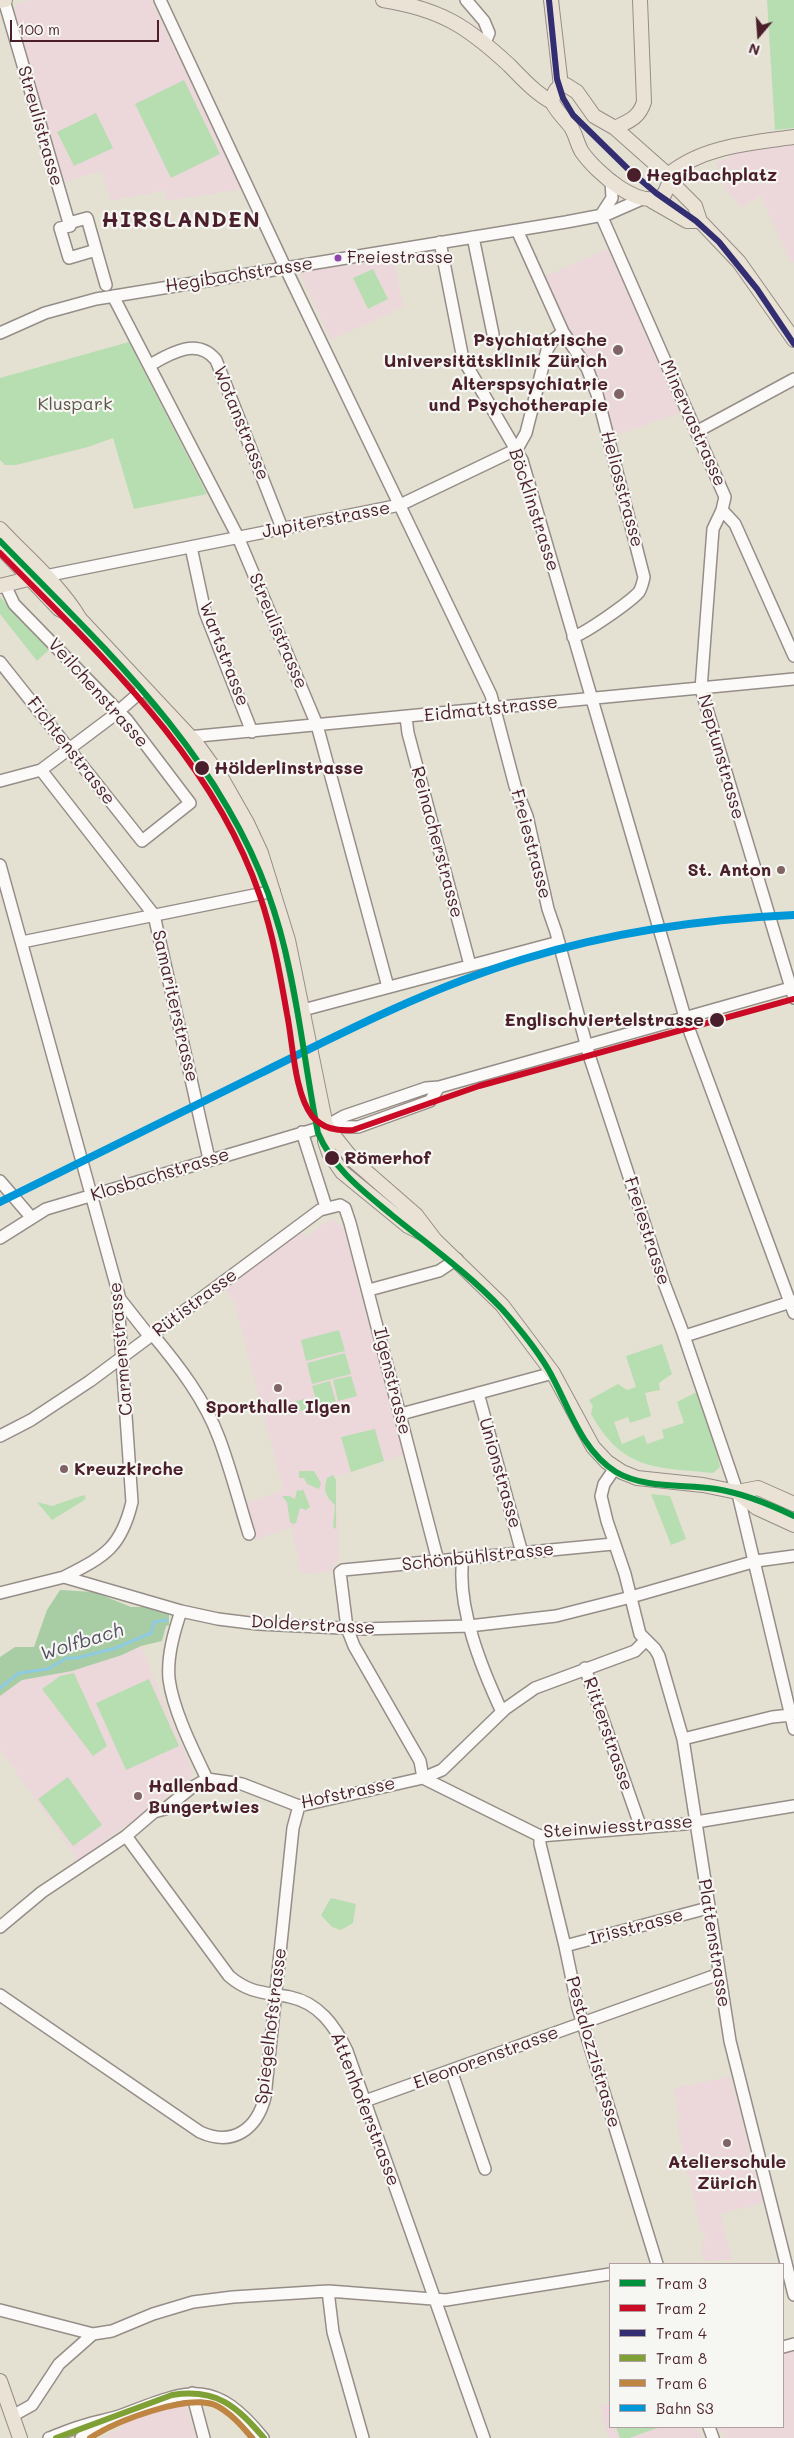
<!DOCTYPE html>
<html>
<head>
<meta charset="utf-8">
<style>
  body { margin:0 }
  #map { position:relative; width:794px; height:2438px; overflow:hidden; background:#e4e1d2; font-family:Mali,sans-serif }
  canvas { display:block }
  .legend { position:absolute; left:609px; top:2263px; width:175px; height:165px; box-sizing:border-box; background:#f6f6f2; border:1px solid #b1a0a2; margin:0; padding:6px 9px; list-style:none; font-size:15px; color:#4a1f2b }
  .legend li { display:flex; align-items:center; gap:10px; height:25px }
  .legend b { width:25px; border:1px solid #b1a0a2 }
  .north { position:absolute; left:734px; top:10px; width:50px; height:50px; -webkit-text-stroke:4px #f6f6f2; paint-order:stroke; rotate:198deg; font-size:14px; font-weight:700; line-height:20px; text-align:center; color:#4a1f2b }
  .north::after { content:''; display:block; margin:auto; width:18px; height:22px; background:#4a1f2b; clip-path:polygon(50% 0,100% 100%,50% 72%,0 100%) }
  .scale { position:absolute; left:10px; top:20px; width:149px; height:22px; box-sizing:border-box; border:2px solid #4a1f2b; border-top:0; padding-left:6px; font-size:15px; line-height:18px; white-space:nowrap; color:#4a1f2b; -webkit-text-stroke:4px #f6f6f2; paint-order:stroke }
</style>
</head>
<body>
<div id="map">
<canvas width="794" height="2438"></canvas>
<ul class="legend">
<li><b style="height:6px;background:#00923c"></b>Tram 3</li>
<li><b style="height:6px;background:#cb0a25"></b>Tram 2</li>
<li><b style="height:6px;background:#322e71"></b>Tram 4</li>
<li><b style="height:6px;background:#7ea034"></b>Tram 8</li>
<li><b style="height:6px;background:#be8543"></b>Tram 6</li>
<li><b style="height:6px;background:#0097d8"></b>Bahn S3</li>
</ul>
<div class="north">N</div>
<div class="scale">100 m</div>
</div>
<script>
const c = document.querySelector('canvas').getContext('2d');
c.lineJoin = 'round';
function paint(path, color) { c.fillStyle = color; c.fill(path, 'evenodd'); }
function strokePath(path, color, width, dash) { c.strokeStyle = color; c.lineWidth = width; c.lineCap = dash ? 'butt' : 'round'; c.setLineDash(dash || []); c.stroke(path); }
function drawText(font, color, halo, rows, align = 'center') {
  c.font = font + ' Mali,sans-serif'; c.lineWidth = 4.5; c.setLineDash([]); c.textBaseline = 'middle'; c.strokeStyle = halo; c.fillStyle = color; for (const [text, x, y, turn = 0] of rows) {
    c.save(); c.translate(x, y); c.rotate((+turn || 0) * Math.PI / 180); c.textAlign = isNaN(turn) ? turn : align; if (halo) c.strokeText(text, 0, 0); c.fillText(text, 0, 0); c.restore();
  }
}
const built = new Path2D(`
  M30 0H151L241 189 166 201 165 190 111 201 102 171 63 182 14 10 17 4Z
  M794 144V261L791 262 760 195 742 208 726 191 716 162 732 157V154Z
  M608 249 680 413 613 436 594 368 567 325 545 276Z
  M394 258 403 307 331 340 301 275 304 272Z
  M334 1219 343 1227 403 1455 335 1477 339 1560 333 1566 334 1571 301 1574 292 1527 253 1540 243 1504 283 1490 235 1302 225 1289 302 1232 306 1238 328 1221Z
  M141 1646 193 1774 190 1779 78 1860 0 1749V1696L22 1680 72 1671 122 1655Z
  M730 2076 763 2203 720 2214 732 2260 703 2261 702 2243 706 2242 704 2231H701L689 2174H686L677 2121 680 2120 674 2089Z
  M794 2347V2438H725L722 2429 719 2431 717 2427H783V2350Z
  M181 2403 186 2407 196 2438H101L120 2429 122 2424Z
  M610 2403V2427H698L702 2438H609L600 2407Z`);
const green = new Path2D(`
  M767 0H794V128L775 130Z
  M184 80 220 154 171 178 135 104Z
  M96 113 113 148 74 166 57 132Z
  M373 269 388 299 368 309 353 278Z
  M129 342 207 494 134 509 113 438 88 447 16 465H5L0 460V378Z
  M0 597 51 648 37 661 0 614Z
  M339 1330 345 1351 306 1361 301 1340Z
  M662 1344 672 1374 659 1383 660 1390 645 1393 651 1416 630 1423 628 1417 614 1422 622 1444 644 1435 647 1444 664 1438 662 1430 684 1423 677 1402 697 1392 718 1457 720 1467 713 1473C655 1467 623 1471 591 1414L593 1406 589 1400 618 1384 627 1390 636 1387 626 1356Z
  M345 1353 351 1374 312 1384 307 1363Z
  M351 1376 357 1396 338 1401 333 1380Z
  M330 1381 336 1402 318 1407 312 1386Z
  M304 1399 307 1409 287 1415 284 1405Z
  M375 1429 384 1461 351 1472 341 1437Z
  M299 1471H314L321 1483 319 1489 307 1484 304 1478H299Z
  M333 1475 336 1480V1529L333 1527 335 1505C325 1496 323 1490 327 1478Z
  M303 1489 310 1507 306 1510 300 1508 296 1523 292 1524 290 1522 287 1502 282 1496H289L295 1499 297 1490 301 1491Z
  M651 1494 670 1496 686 1539 671 1545Z
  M84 1495 86 1498 83 1501 52 1520 37 1502 52 1506Z
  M74 1673 107 1746 93 1756 42 1689 60 1676Z
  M149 1679 179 1746 126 1770 96 1703Z
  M68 1777 102 1825 73 1846 38 1799Z
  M331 1898 356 1904 353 1923 341 1930 332 1927 321 1915Z
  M616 2427H660L629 2438H620Z`);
const forest = new Path2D(`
  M60 1590 94 1592 131 1607H144L169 1614V1625L166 1626 162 1641 141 1646 122 1655 72 1671 22 1680 0 1696V1657L15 1647H34L47 1610Z`);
const stream = new Path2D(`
  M0 1688 19 1673 48 1669 67 1658H77L116 1648 151 1633 154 1622 167 1620`);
const minor = new Path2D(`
  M4 0 69 223 87 218 106 285
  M160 0 285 267 491 695 515 786 527 816 548 909 556 932 589 1055 664 1283 682 1330 738 1494 794 1729
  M466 0 484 21 489 33 485 43
  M601 215 725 497 722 510 713 529 701 689 794 998
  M601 215 612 198 611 180
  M69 223 70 226 60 228 69 258 96 250
  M517 230 563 332 587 368 597 394 644 577C643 582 642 587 639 592 630 602 586 633 573 637
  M473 237 493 334
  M440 242 463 359 522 460 687 1024 794 1313
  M113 296 238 537 317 725 388 987
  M0 333 45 313 96 299 566 222 608 214 642 199
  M150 365C171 353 197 337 216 360L282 528
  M696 432 794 379
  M722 510 735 524 794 656
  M191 547 205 612 252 732
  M45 576 400 505 517 449 526 433 547 350 553 340 563 332
  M0 662 142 841 190 803 127 720 14 604 5 585
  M406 717 408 733 470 965
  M188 737 794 679
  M41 770 154 915 209 1159
  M0 781 41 770 113 716 145 688
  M0 865 120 1299 119 1316 132 1502C121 1548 105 1556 64 1577
  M22 942 274 891
  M303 1010 559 942
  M326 1126 358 1127 430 1101 439 1087
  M302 1132 326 1207
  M0 1181 31 1217
  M0 1238 46 1209 326 1126 344 1116 426 1088 439 1087 794 987
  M369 1290 439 1271 457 1259
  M120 1299 150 1337
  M153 1335C179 1366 205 1400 219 1438 231 1470 239 1502 249 1534
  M685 1336 794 1301
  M478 1393 522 1553
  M401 1414 553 1373
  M0 1436 31 1420 90 1381 320 1210 340 1205 345 1208 350 1223 438 1561
  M615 1468 604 1484 601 1496 607 1521 625 1574 640 1634 655 1649 659 1656 683 1739 730 2041 794 2295
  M463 1558C456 1606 482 1669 502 1712
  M0 1593 64 1577 181 1611 218 1619 258 1624 362 1629 469 1626 556 1616 631 1597 756 1561 794 1556
  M181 1611C174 1632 167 1656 169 1679 173 1710 193 1750 207 1779
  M585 1668 641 1828
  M683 1739 772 1717 791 1715
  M423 1778 420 1761 354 1646 347 1628 340 1572 343 1570 613 1544
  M423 1778 540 1836 684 1824 794 1806
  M126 1836 229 1976C250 1994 265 1992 290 1997 319 2003 335 2026 347 2051L484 2438
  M540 1836V1844L565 1946 578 2008 657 2264
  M0 1927 42 1892 126 1836 154 1812 165 1809 191 1788 207 1779 242 1784 299 1806 423 1778 442 1770 505 1709 535 1688 635 1651 646 1640
  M565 1946 708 1908
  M0 1995 200 2132C233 2147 257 2129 265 2097L293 1828 299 1806
  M451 2070 485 2169
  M365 2101 719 1974
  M328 2291 333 2332 363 2438
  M0 2310 93 2334
  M783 2347 794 2344
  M192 2393 204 2438
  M14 2415 32 2405 59 2364 93 2334 112 2331 153 2314 193 2302 233 2297 328 2291 446 2300 610 2274
  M709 2427 713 2438
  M49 2438C60 2434 71 2429 82 2426 95 2421 109 2420 122 2415 188 2390 213 2376 263 2438
  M81 2438 102 2423`);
const major = new Path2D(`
  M383 0C440 9 467 26 509 65 522 78 536 94 552 102
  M551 0 561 86
  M0 1 5 0
  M566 85 577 92 594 116 615 128 668 175 670 181 664 195C640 212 596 172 582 152 577 144 576 135 571 127 565 119 557 112 552 102 553 94 556 86 566 85Z
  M615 128C629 121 639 118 644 102L640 0
  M668 175C703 146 751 143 794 137
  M670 181 695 206 700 221 739 262 794 340
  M652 201 687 221H700
  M0 529C27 558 60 585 80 619L196 743 222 779 247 823 261 853 288 940 326 1126 325 1141 329 1153 342 1172 408 1226 435 1240 502 1305 553 1373 593 1447 607 1462 622 1472 637 1478 703 1485 737 1492 757 1508 794 1525
  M0 547 59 609 80 619
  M0 586 36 577
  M326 1126 354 1161 416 1215 435 1240
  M737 1492 758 1488 794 1504
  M0 2381 20 2438`);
const rail1 = new Path2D(`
  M0 1202C87 1159 174 1116 261 1073 347 1030 432 987 524 959 612 932 702 919 794 915`);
const tram1 = new Path2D(`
  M0 541C103 647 216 750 268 893 296 969 302 1053 318 1133 334 1170 363 1191 393 1216 430 1246 469 1274 502 1309 519 1328 535 1347 548 1369 568 1403 580 1450 616 1472 645 1489 684 1484 716 1489 743 1493 769 1504 794 1516`);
const tram2 = new Path2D(`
  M0 553C100 655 213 758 260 896 273 934 280 974 287 1014 293 1043 294 1092 312 1116 323 1129 337 1131 353 1130L479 1086 794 999`);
const tram3 = new Path2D(`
  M549 0 557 79 563 98 573 115 629 170 656 193 696 221 719 242 757 289 794 344`);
const tram4 = new Path2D(`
  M56 2438 172 2395C217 2388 236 2406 264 2438`);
const tram5 = new Path2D(`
  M90 2438C116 2421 186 2394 215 2405 230 2412 242 2426 252 2438`);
const markers = [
  [634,175,8,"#4a1f2b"],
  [338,258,4.5,"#8e44ad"],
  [618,350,6,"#806365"],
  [619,394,6,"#806365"],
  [202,768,8,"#4a1f2b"],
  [781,870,5,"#806365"],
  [717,1020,8,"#4a1f2b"],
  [332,1158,8,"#4a1f2b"],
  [278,1388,5,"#806365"],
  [64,1469,5,"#806365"],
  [138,1796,5,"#806365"],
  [727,2143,5,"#806365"]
];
const busNames = [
  ["Freiestrasse",347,258]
];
const streetNames = [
  ["Streulistrasse",40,126,74],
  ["Hegibachstrasse",239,275,-9],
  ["Wotanstrasse",241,423,68],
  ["Minervastrasse",693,423,66],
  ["Heliosstrasse",622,489,75],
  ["Böcklinstrasse",534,510,72],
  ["Jupiterstrasse",326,520,-11],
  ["Streulistrasse",278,631,67],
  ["Wartstrasse",224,654,69],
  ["Veilchenstrasse",98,693,48],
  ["Eidmattstrasse",491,709,-6],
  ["Fichtenstrasse",71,751,52],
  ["Neptunstrasse",721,757,74],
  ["Reinacherstrasse",437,842,75],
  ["Freiestrasse",531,844,75],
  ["Samariterstrasse",175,1006,77],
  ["Klosbachstrasse",160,1175,-17],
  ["Freiestrasse",647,1231,72],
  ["Rütistrasse",195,1303,-37],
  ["Carmenstrasse",121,1349,-95],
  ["Ilgenstrasse",392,1381,76],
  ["Unionstrasse",500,1473,74],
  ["Schönbühlstrasse",478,1557,-6],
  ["Dolderstrasse",313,1625,3],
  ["Ritterstrasse",608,1734,71],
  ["Hofstrasse",348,1793,-12],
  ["Steinwiesstrasse",618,1827,-4],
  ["Irisstrasse",636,1927,-15],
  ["Plattenstrasse",714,1943,81],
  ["Spiegelhofstrasse",271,2026,-83],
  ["Pestalozzistrasse",593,2052,74],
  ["Eleonorenstrasse",486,2058,-20],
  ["Attenhoferstrasse",365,2109,69]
];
const stopNames = [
  ["Hegibachplatz",646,175],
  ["Hölderlinstrasse",214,768],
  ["Englischviertelstrasse",704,1020,"right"],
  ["Römerhof",344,1158]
];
const poiNames = [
  ["Psychiatrische",607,340],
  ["Universitätsklinik Zürich",607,361],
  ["Alterspsychiatrie",608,384],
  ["und Psychotherapie",608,405],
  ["St. Anton",771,870],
  ["Sporthalle Ilgen",278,1407,"center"],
  ["Kreuzkirche",74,1469,"left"],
  ["Hallenbad",148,1786,"left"],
  ["Bungertwies",148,1807,"left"],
  ["Atelierschule",727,2162,"center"],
  ["Zürich",727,2183,"center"]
];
const parkNames = [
  ["Kluspark",75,404]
];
const waterNames = [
  ["Wolfbach",82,1642,-17]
];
const districtNames = [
  ["HIRSLANDEN",181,220]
];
paint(built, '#ecd7db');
paint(green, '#b7deb1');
paint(forest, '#a8cca4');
strokePath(stream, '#8ecbe0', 3);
strokePath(minor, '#968d88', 14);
strokePath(major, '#968d88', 16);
strokePath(minor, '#fbfaf8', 11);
strokePath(major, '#e9e2d5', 14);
strokePath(rail1, '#0097d8', 8);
strokePath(tram1, '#00923c', 6);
strokePath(tram2, '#cb0a25', 6);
strokePath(tram3, '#322e71', 6);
strokePath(tram4, '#7ea034', 6);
strokePath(tram5, '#be8543', 6);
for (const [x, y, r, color] of markers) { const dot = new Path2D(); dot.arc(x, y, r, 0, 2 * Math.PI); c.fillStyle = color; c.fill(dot); strokePath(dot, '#f6f6f2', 2); }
drawText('17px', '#4a1f2b', '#f6f6f2', busNames, 'left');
drawText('18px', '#4a1f2b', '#f6f6f2', streetNames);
drawText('bold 18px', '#4a1f2b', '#f6f6f2', stopNames, 'left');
drawText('bold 18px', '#4a1f2b', '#f6f6f2', poiNames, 'right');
drawText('18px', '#60574b', '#f6f6f2', parkNames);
drawText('italic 19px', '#535063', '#f6f6f2', waterNames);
c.letterSpacing = '1px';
drawText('bold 22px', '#4a1f2b', '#f6f6f2', districtNames);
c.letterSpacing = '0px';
</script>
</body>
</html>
